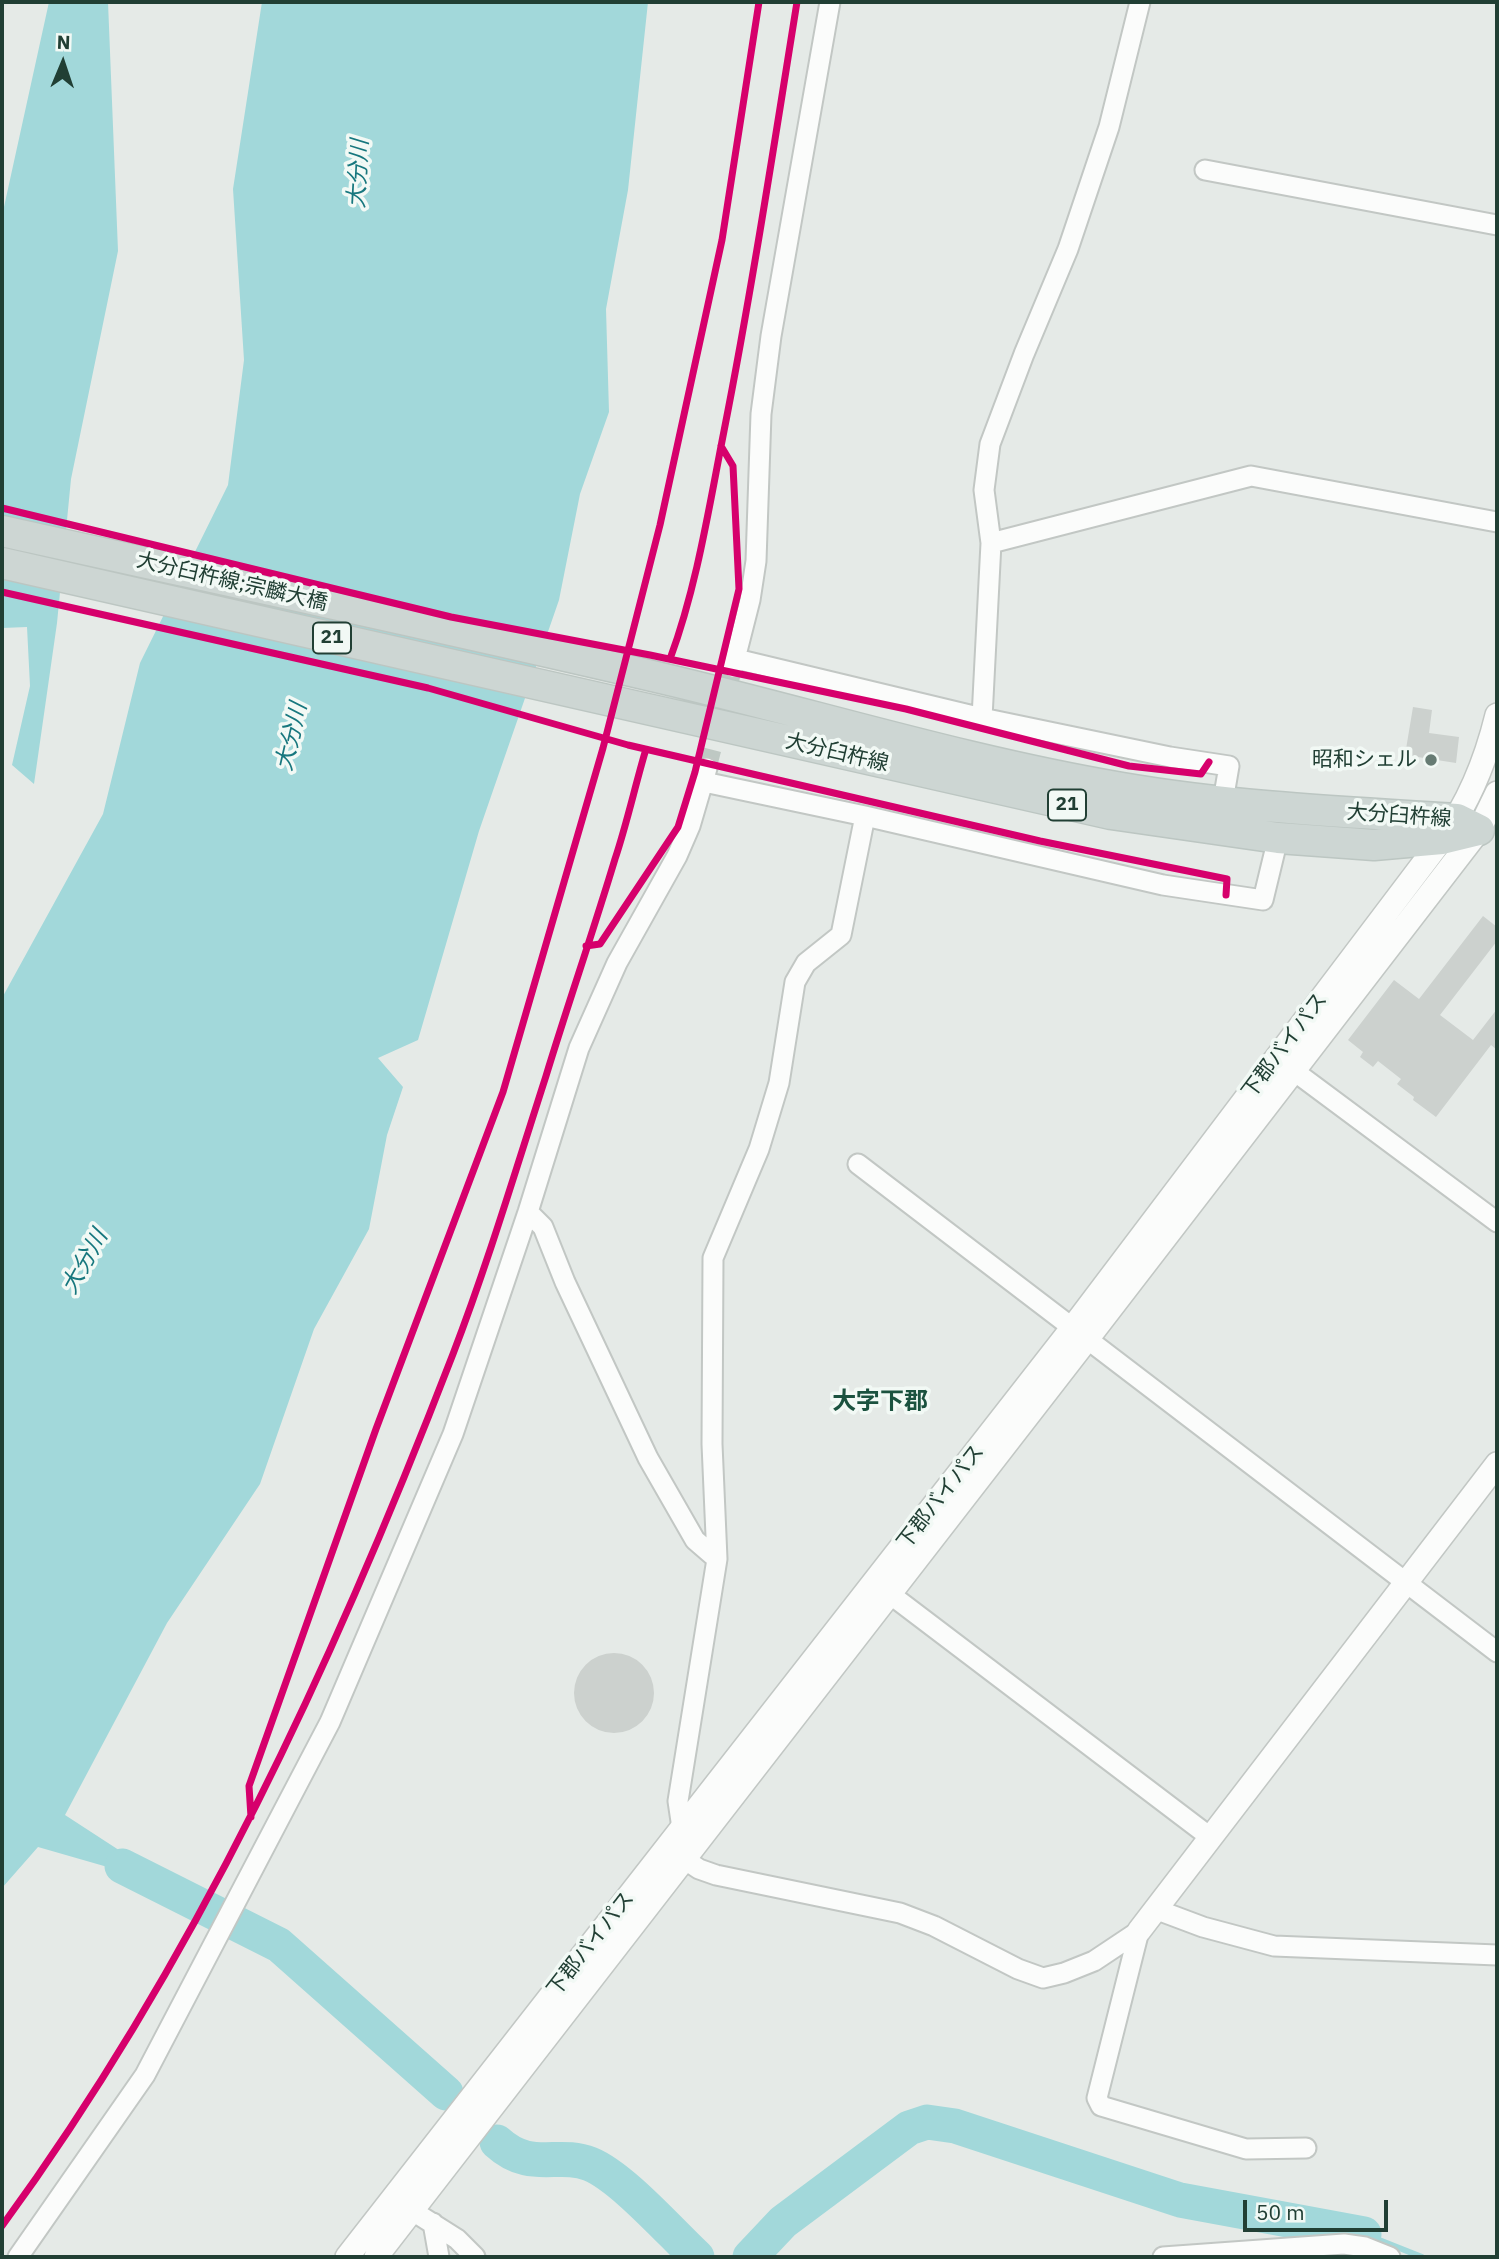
<!DOCTYPE html>
<html>
<head>
<meta charset="utf-8">
<style>
  body { margin:0 }
  #map { position:relative; width:1499px; height:2259px; overflow:hidden; background:#e5eae7; font-family:"IBM Plex Sans",sans-serif }
  canvas { display:block }
  .frame { position:absolute; inset:0; border:4px solid #213f34; pointer-events:none }
  .north { position:absolute; left:28px; top:28px; width:70px; height:70px; -webkit-text-stroke:5px #f2f9f5; paint-order:stroke; rotate:2deg; font-size:19px; font-weight:700; line-height:28px; text-align:center; color:#213f34 }
  .north::after { content:''; display:block; margin:auto; width:24px; height:32px; background:#213f34; clip-path:polygon(50% 0,100% 100%,50% 72%,0 100%) }
  .scale { position:absolute; left:1243px; top:2200px; width:145px; height:32px; box-sizing:border-box; border:4px solid #213f34; border-top:0; padding-left:9px; font-size:21px; line-height:24px; white-space:nowrap; color:#213f34; -webkit-text-stroke:5px #f2f9f5; paint-order:stroke }
</style>
</head>
<body>
<div id="map">
<canvas width="1499" height="2259"></canvas>
<div class="frame"></div>
<div class="north">N</div>
<div class="scale">50 m</div>
</div>
<script>
const c = document.querySelector('canvas').getContext('2d');
c.lineJoin = 'round';
function paint(path, color) { c.fillStyle = color; c.fill(path, 'evenodd'); }
function strokePath(path, color, width, dash) { c.strokeStyle = color; c.lineWidth = width; c.lineCap = dash ? 'butt' : 'round'; c.setLineDash(dash || []); c.stroke(path); }
function drawText(font, color, halo, rows, align = 'center') {
  c.font = font + ' "IBM Plex Sans","Noto Sans JP",sans-serif'; c.lineWidth = 7; c.setLineDash([]); c.textBaseline = 'middle'; c.strokeStyle = halo; c.fillStyle = color; for (const [text, x, y, turn = 0] of rows) {
    c.save(); c.translate(x, y); c.rotate((+turn || 0) * Math.PI / 180); c.textAlign = isNaN(turn) ? turn : align; if (halo) c.strokeText(text, 0, 0); c.fillText(text, 0, 0); c.restore();
  }
}
const water = new Path2D(`
  M49 2H108L118 251 71 479 57 623 34 784 12 765 30 686 27 627 2 628V216Z
  M262 2H648L628 190 606 309 609 412 580 494 559 600 479 831 418 1040 378 1058 403 1087 387 1135 369 1229 314 1329 260 1484 167 1623 65 1815 168 1882 161 1894 111 1868 38 1847 2 1888V998L103 814 140 663 228 485 244 360 233 189Z`);
const stream = new Path2D(`
  M1364 2234 1422 2257`);
const river = new Path2D(`
  M122 1866 279 1945 446 2093
  M497 2142C531 2173 557 2151 590 2164 622 2177 670 2232 697 2257
  M750 2257 783 2222 909 2128 927 2122 955 2126 1180 2200 1364 2234`);
const building = new Path2D(`
  M1413 707 1432 710 1429 733 1459 737 1456 763 1405 755Z
  M1483 916 1497 927V941L1440 1015 1473 1040 1497 1009V1050L1491 1045 1436 1117 1413 1100 1414 1097 1397 1084 1401 1079 1378 1061 1373 1067 1360 1057 1363 1052 1348 1040 1394 980 1419 999Z
  M574 1693a40 40 0 1 1 80 0a40 40 0 1 1-80 0Z`);
const minorTunnel = new Path2D(`
  M707 768 733 667`);
const minor = new Path2D(`
  M1205 170 1497 225
  M991 543 1251 476 1497 522
  M736 659 982 718 1170 757 1229 766 1223 801
  M733 667 750 600 756 561 761 414 771 336 830 2
  M982 718 991 543 984 490 990 444 1024 354 1068 249 1109 127 1140 2
  M704 782 865 816 1163 885 1263 900 1278 838
  M1294 1071 1497 1222
  M858 1164 1497 1652
  M528 1212 543 1227 565 1282 648 1458 695 1540 717 1559
  M878 1585 1210 1837
  M682 1828 678 1801 717 1559 712 1444 713 1258 759 1149 779 1083 795 982 806 963 841 935 865 816
  M684 1859 699 1869 716 1875 900 1913 934 1926 1018 1969 1043 1978 1064 1973 1094 1961 1139 1931
  M1155 1909 1203 1927 1274 1946 1497 1955
  M1139 1931 1097 2098 1101 2106 1246 2149 1306 2148
  M400 2203 457 2239 475 2257
  M433 2223 439 2257
  M18 2257 145 2075 330 1722 453 1434 528 1212 579 1048 617 963 677 856 690 826 707 768
  M1163 2257 1344 2244 1365 2247 1390 2257`);
const tertiary = new Path2D(`
  M1139 1931 1497 1464
  M347 2257 1073 1327 1442 839C1470 801 1486 760 1497 715
  M376 2257 1088 1338 1479 830 1497 793`);
const primary = new Path2D(`
  M2 531C223 580 444 627 665 679 817 715 968 762 1122 788 1233 807 1345 812 1457 819L1479 830
  M2 563 1111 814 1278 838 1374 845 1442 839 1479 830`);
const cycleway = new Path2D(`
  M2 508 451 617 650 655 906 709 1129 766 1201 774 1209 762
  M2 592 428 688 628 745 1040 841 1227 879 1226 895
  M670 659C697 586 709 507 724 431 752 289 774 145 797 2
  M586 946 600 944 678 827 695 772 739 589 733 466 721 446
  M251 1817 249 1786 376 1429 503 1092 603 748 660 525 722 240 759 2
  M2 2226C196 1961 335 1660 453 1354 488 1263 516 1169 546 1076 568 1004 593 932 615 859 627 823 635 786 646 749`);
const markers = [
  [1431,760,7,"#667b73"]
];
const shields = [
  [332,638,38],
  [1067,805,38]
];
const shieldNames = [
  ["21",332,638],
  ["21",1067,805]
];
const streetNames = [
  ["大分臼杵線;宗麟大橋",232,582,13],
  ["大分臼杵線",837,753,13],
  ["大分臼杵線",1399,816,4],
  ["下郡バイパス",1285,1046,-53],
  ["下郡バイパス",941,1497,-52],
  ["下郡バイパス",591,1944,-52]
];
const poiNames = [
  ["昭和シェル",1417,760]
];
const waterNames = [
  ["大分川",359,174,-87],
  ["大分川",292,737,-77],
  ["大分川",85,1262,-61]
];
const quarterNames = [
  ["大字下郡",880,1402]
];
paint(water, '#a2d8da');
strokePath(stream, '#a2d8da', 6);
strokePath(river, '#a2d8da', 35);
paint(building, '#ccd1ce');
strokePath(minorTunnel, '#bec8c3', 19, [19, 10]);
strokePath(minor, '#c2c7c4', 23);
strokePath(tertiary, '#c2c7c4', 26);
strokePath(primary, '#bcc6c2', 33);
strokePath(minor, '#fbfcfb', 19);
strokePath(tertiary, '#fbfcfb', 23);
strokePath(primary, '#cdd6d3', 30);
strokePath(cycleway, '#d6006c', 7);
for (const [x, y, r, color] of markers) { const dot = new Path2D(); dot.arc(x, y, r, 0, 2 * Math.PI); c.fillStyle = color; c.fill(dot); strokePath(dot, '#f2f9f5', 2.5); }
for (const [x, y, w] of shields) { const box = new Path2D(); box.roundRect(x - w / 2, y - 15.5, w, 31, 5); c.fillStyle = '#f2f9f5'; c.fill(box); strokePath(box, '#213f34', 2); }
drawText('bold 19px', '#213f34', null, shieldNames);
drawText('21px', '#213f34', '#f2f9f5', streetNames);
drawText('21px', '#213f34', '#f2f9f5', poiNames, 'right');
drawText('italic 23px', '#17777e', '#f2f9f5', waterNames);
drawText('bold 24px', '#1b523f', '#f2f9f5', quarterNames);
</script>
</body>
</html>
